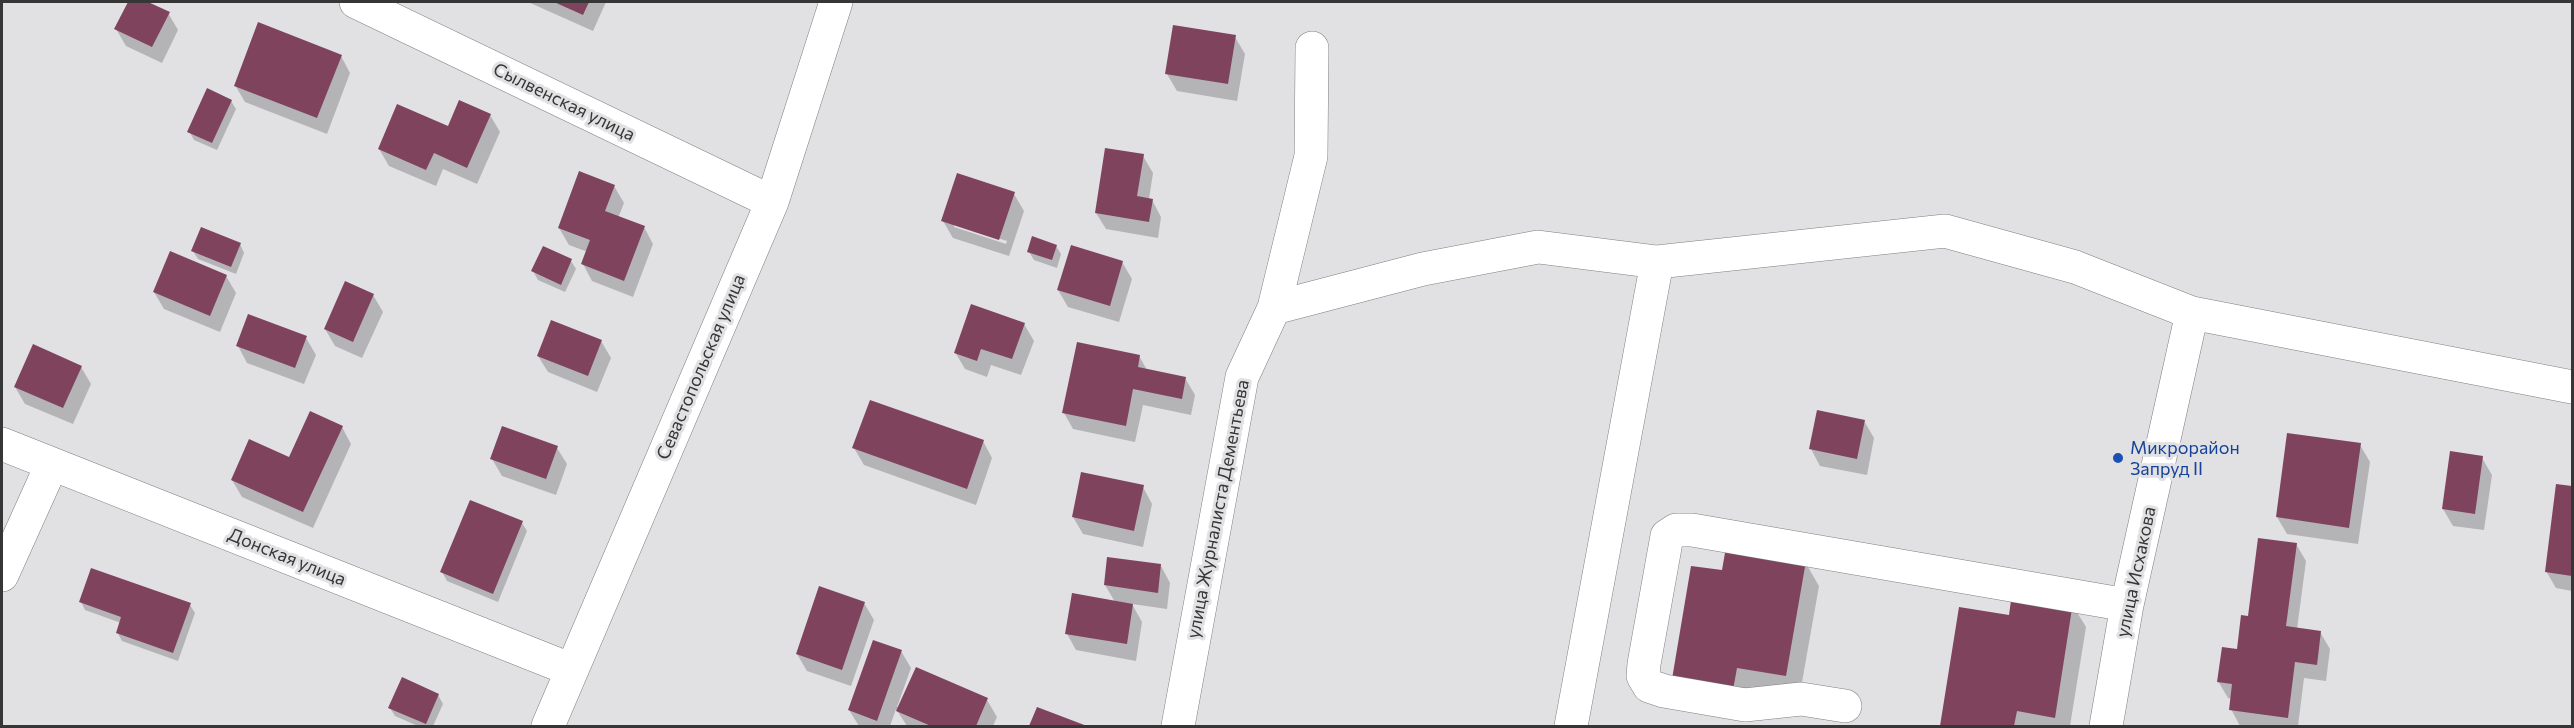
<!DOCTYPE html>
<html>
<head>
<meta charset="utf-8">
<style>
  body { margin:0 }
  #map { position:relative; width:2574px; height:728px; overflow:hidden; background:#e1e1e4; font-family:Commissioner,sans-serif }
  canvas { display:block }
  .frame { position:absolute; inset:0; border:3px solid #363637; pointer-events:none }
</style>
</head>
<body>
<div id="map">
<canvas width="2574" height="728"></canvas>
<div class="frame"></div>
</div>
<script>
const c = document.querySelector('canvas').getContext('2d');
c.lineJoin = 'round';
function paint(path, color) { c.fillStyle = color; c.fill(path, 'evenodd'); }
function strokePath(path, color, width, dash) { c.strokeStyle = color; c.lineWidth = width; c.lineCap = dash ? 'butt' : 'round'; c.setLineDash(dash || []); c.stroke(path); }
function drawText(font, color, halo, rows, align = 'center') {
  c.font = font + ' Commissioner,sans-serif'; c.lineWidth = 6; c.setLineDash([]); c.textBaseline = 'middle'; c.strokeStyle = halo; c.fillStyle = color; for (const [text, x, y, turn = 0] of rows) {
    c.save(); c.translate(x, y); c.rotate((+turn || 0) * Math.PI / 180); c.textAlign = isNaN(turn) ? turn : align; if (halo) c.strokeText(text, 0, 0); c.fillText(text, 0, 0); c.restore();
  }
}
const shadow = new Path2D(`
  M129 2H144L168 13 178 30 162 63 126 46 116 29Z
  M528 2H606L593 31Z
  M1235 37 1245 54 1237 101 1177 91 1167 74Z
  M341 56 350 73 327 134 245 102 235 85Z
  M231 101 236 109 217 150 194 140 189 131Z
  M490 115 500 132 477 184 443 169 436 186 389 166 379 149Z
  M1143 156 1153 173 1149 199 1152 200 1161 217 1158 238 1106 229 1096 213Z
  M614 186 624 203 618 218 644 227 653 244 633 297 592 281 583 264 588 252 569 245 559 228Z
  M1014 194 1024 211 1009 256 953 238 943 221ZM954 224 1007 241 1006 244 954 227Z
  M240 244 244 253 236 274 198 259 193 251Z
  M1056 246 1061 254 1057 268 1034 260 1029 252Z
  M571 261 576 269 565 292 538 280 533 271Z
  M1122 262 1132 279 1119 322 1068 307 1058 290Z
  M226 276 236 293 220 332 164 309 154 292Z
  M373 295 383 312 362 358 335 346 325 329Z
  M1024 324 1034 341 1021 375 991 365 987 377 965 369 955 352Z
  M306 338 316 355 304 384 247 363 238 346Z
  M601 341 611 358 597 392 548 372 538 356Z
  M1139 356 1147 370 1185 378 1195 395 1191 415 1143 405 1135 442 1073 429 1064 413Z
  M81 367 91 384 73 424 25 404 15 387Z
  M1864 421 1874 438 1867 475 1820 466 1811 449Z
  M342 427 351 444 313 528 242 497 232 480 290 459Z
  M983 441 992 458 976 505 864 465 854 448Z
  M2360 445 2370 462 2358 544 2287 534 2277 517Z
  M557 448 567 464 556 495 502 476 492 459Z
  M2482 458 2492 475 2484 530 2453 526 2443 509Z
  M2557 485 2572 487V591L2556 588 2546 571Z
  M1143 487 1152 504 1143 547 1083 534 1073 517Z
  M522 523 527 531 498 602 447 581 442 572Z
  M2296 544 2306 561 2297 629 2320 632 2330 649 2326 681 2304 678 2298 726H2240L2231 709 2232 699 2228 698 2218 681 2238 650 2249 618Z
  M1805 562 1819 586 1799 699 1687 703 1723 572Z
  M1161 566 1170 583 1167 609 1132 604 1142 622 1136 661 1076 650 1067 634 1115 602 1105 585Z
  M81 602 190 605 195 613 178 661 122 641 117 632 121 623 85 610Z
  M864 603 874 620 851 686 807 671 797 654Z
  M2072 604 2086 627 2070 726H1942L1961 609 2010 617Z
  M901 651 911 668 897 707 987 700 997 717 993 726H907L896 709 890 726H859L849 710Z
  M438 695 443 704 433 726H418L395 716 390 708Z
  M1038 709 1083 726H1031Z`);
const building = new Path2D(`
  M128 2H148L170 12 152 47 114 29Z
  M554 2H589L583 15Z
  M258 22 342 55 317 118 234 86Z
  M1173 25 1236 35 1228 84 1165 74Z
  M207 88 232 100 212 143 187 132Z
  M459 100 491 114 467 168 434 153 426 170 378 149 397 104 448 126Z
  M1105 148 1144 154 1137 196 1153 199 1149 222 1095 213Z
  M579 171 615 185 605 211 645 226 624 281 581 264 590 240 558 228Z
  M957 173 1015 192 999 240 941 221Z
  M201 227 241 243 231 267 191 251Z
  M1032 236 1057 245 1052 260 1027 252Z
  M1071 245 1123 261 1110 306 1057 290Z
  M543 246 572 259 561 285 531 271Z
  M170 251 227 275 210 316 153 292Z
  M345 281 374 294 353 342 324 329Z
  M971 304 1025 323 1012 359 981 349 977 361 954 353Z
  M248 314 307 336 295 368 236 346Z
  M551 320 602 340 588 376 537 356Z
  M1077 342 1140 355 1138 367 1186 377 1182 399 1133 389 1126 426 1062 413Z
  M33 344 82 366 63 408 14 387Z
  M870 400 984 440 967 489 852 448Z
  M1817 410 1865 420 1857 459 1809 449Z
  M310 411 343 426 303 512 231 480 249 439 289 457Z
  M502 426 558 446 546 479 490 459Z
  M2287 433 2361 443 2349 528 2276 517Z
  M2450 451 2483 456 2475 514 2442 509Z
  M1081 472 1144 485 1134 531 1072 517Z
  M2556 484 2572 486V576L2545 572Z
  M470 500 523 521 493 594 440 572Z
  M2258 538 2297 543 2286 626 2321 631 2317 665 2295 662 2288 718 2229 710 2232 684 2217 682 2222 647 2237 649 2241 615 2248 616Z
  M1726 547 1806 561 1786 676 1737 668 1733 690 1672 679 1691 566 1722 570Z
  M1107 557 1161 564 1158 593 1104 585Z
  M91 568 191 603 173 653 116 633 121 617 79 602Z
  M819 586 865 602 842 670 796 654Z
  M1072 593 1133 604 1127 644 1065 634Z
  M2012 593 2073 602 2055 718 2017 711 2014 726H1940L1959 607 2009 615Z
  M873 640 902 650 877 721 848 710Z
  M916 667 988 698 976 726H931L896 711Z
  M402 677 439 694 426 724 388 708Z
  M1037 707 1087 726H1029Z`);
const minor = new Path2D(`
  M356 2 772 202
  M1274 308 1423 269 1538 247 1657 262 1945 231 2075 267 2192 313 2572 387
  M2 444 572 670
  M2 575 52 464
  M1845 706 1801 699 1745 705 1664 691 1649 686 1643 676 1644 664 1667 536 1676 530H1692L2127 605
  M548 726 772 202 836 2
  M1178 726 1242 377 1274 308 1311 156 1312 48
  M1571 726 1657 262
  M2106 726 2127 605 2192 313`);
const markers = [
  [2118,458,6,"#1a4fb4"]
];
const streetNames = [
  ["Сылвенская улица",564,102,26],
  ["Севастопольская улица",701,367,-67],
  ["улица Журналиста Дементьева",1218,509,-79],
  ["Донская улица",287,557,22],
  ["улица Исхакова",2136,572,-78]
];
const transitNames = [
  ["Микрорайон",2130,448],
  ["Запруд II",2130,469]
];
paint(shadow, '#0003');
paint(building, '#7f435d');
strokePath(minor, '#7f7f82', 34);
strokePath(minor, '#fff', 33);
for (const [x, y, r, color] of markers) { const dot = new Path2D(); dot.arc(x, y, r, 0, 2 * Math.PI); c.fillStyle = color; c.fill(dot); strokePath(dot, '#e1e1e4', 2); }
drawText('18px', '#363637', '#e1e1e4', streetNames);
drawText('18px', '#164399', '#e1e1e4', transitNames, 'left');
</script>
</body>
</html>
